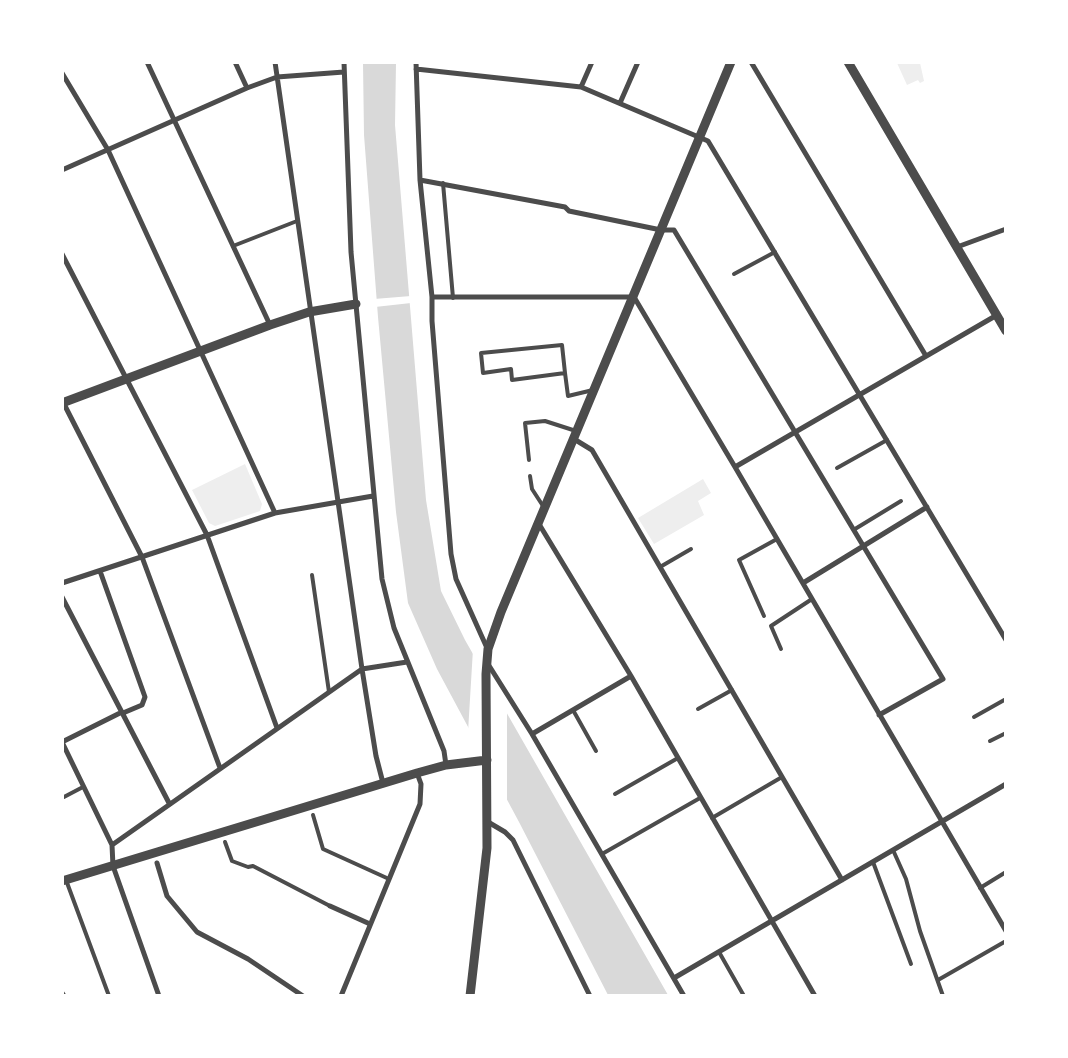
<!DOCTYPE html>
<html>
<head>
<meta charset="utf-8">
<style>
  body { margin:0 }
  #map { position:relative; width:1068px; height:1058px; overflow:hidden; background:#fff; font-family:Figtree,sans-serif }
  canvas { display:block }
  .frame { position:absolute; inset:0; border:64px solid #fff; pointer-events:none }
</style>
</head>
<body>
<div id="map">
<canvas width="1068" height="1058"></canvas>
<div class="frame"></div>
</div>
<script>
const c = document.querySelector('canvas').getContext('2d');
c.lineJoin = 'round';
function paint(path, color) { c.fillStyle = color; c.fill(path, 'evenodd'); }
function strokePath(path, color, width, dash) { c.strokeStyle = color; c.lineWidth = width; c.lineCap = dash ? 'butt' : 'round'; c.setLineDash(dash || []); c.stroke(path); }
const green = new Path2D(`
  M897 63H920L924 81 920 83 918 80 907 85Z
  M245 464 262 504 260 511 215 526 209 523 192 490Z
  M703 479 711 493 698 501 704 515 654 544 638 518Z`);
const water = new Path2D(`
  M363 63H396L395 125 426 500 441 591 465 640 668 995H608L519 822 437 669 408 603 396 512 378 317 364 135Z`);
const pier = new Path2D(`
  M411 296V303L375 307 374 299Z
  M473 649 507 709V804L468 732Z`);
const service = new Path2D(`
  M443 183 453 298
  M233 246 297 221
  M734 274 775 252
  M565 373 562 345 481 353 483 373 511 369 512 380 565 373 568 396 593 390
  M529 460 525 423 545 421 576 431
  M837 468 887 440
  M530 476 532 489 543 506
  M855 529 901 501
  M660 567 691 549
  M312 575 329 692
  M764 616 739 560 777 539
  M781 649 771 626 812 599
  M698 709 732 690
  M573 710 596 751
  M974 717 1006 699
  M990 741 1006 733
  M615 794 678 758
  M62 798 83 787
  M313 815 323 849 389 879
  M712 818 782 777
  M225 842 232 861 248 867 253 866 330 906
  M893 850 906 879 920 931 943 996
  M602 854 700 798
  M873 862 911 964
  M66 880 109 996
  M980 888 1006 872
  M719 952 744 996
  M938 980 1006 941`);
const minor = new Path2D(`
  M147 62 270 325
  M235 62 247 88
  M275 62 362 669 376 756 383 783
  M344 62 351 252 382 579 394 628 444 751 446 765
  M416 62 420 180 432 297V321L451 554 456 579 487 648
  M751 62 926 356
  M416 69 581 87 592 62
  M62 73 108 150 275 513
  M581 87 708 141 1006 640
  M620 103 638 62
  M62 170 247 88 277 77 344 72
  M420 180 565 207 569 211 661 230H674L943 679 879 715
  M957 247 1006 229
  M62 254 207 535 277 728
  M432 297H634L735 467 1006 931
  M63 402 142 557 220 768
  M574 439 592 450 842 880
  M735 467 997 315
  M539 524 631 676 815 996
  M100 571 145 697 142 705 123 713
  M62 583 275 513 373 496
  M803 583 927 507
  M62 597 169 803
  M488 664 532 734 684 996
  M532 734 631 676
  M62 742 112 845
  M62 742 122 712
  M488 822 505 832 513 840 590 996
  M157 863 167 896 197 932 248 959 303 996
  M330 906 370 924
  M674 978 1006 784
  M62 993 64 996
  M159 996 113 866 112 845 362 669 407 662
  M341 996 420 804 421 784 417 773`);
const tertiary = new Path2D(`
  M848 62 1006 331
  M62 403 270 325 309 312 356 304
  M62 881 417 773 446 765 487 760
  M470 996 487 848 486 674 488 649 501 612 731 62`);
paint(green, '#eee');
paint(water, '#d9d9d9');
paint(pier, '#fff');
strokePath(service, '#4c4c4c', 4);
strokePath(minor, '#4c4c4c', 5);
strokePath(tertiary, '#4c4c4c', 9);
</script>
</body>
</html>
